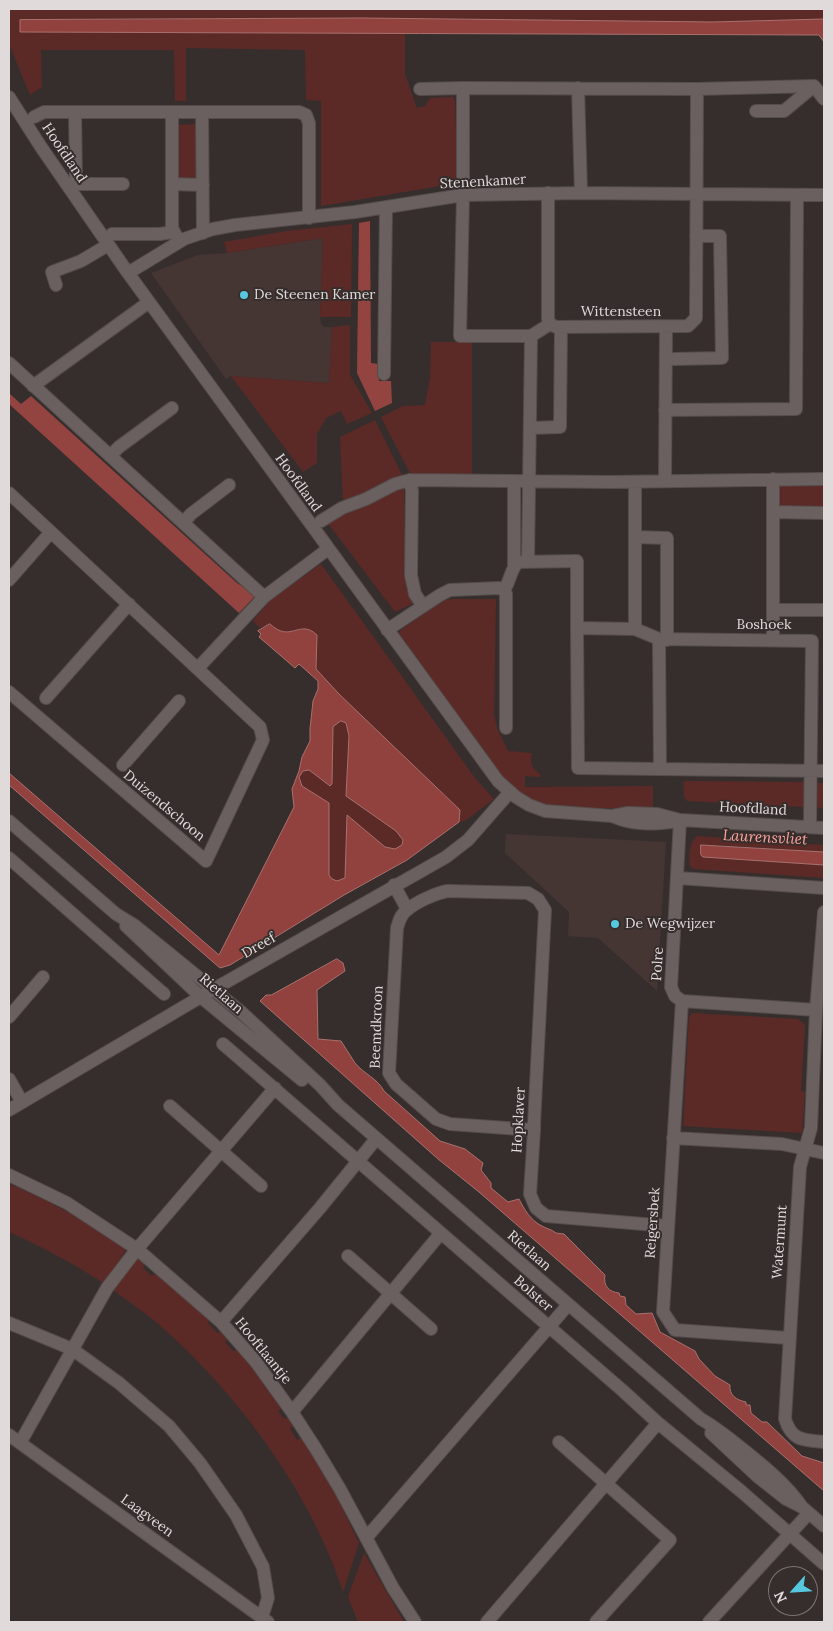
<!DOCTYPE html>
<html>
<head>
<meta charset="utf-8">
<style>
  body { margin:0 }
  #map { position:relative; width:833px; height:1631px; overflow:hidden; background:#362e2d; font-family:Lora,serif }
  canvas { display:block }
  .frame { position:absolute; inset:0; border:10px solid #e0dada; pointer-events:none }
  .north { position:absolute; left:768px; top:1566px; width:50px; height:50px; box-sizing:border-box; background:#362e2d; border:1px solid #7a7372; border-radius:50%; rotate:244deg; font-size:14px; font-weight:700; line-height:20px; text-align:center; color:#e0dada }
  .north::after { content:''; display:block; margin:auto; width:18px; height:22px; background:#56c9e1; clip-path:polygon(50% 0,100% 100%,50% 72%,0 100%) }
</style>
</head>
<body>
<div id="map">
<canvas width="833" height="1631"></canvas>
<div class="frame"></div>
<div class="north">N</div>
</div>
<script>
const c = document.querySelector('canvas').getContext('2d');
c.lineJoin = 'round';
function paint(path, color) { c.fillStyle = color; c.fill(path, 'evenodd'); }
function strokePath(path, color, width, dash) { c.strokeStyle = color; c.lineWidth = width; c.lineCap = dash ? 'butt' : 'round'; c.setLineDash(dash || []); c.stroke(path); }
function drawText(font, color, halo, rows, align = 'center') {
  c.font = font + ' Lora,serif'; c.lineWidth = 4; c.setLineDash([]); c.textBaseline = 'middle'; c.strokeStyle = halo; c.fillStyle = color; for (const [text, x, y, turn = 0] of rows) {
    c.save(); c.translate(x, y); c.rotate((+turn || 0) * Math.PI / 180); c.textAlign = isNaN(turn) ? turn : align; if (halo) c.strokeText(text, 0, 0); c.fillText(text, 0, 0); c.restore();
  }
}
const built = new Path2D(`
  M323 238 320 317 321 324 324 327H332L329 383 231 376 226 379 151 273 198 255 227 253Z
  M506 834 666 842 657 991 598 938 568 936 569 912 505 853Z`);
const green = new Path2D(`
  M9 9H824V19L713 22 362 18 20 20 21 32 405 33V74L417 108 425 106 430 98 453 97 455 101 458 183 321 206V101L306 100 305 50 186 48V101H175L174 50H41L42 87 30 95 9 44Z
  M199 124 198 179H174L175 125Z
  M352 224 351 317H320L323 238 227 253 224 242 286 231Z
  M350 325V375L372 413 347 424 341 411 326 418 317 434V463L303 472 231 376 329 383 332 327Z
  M431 342H472V476L411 475 381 417 403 406 425 405 430 378Z
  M375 420 402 475 343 503 340 437Z
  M776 483H824V506L776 507Z
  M404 484 406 588 414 603 395 612 327 522Z
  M321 564 475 778 494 799 465 821 459 822 460 810 339 694 316 669 317 635 302 628C288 634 281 634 270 624L260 628 253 621 270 600Z
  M454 599H496L494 715 497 728 508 751 532 753C530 763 531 768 540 774V777L525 776V787L653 786V809L579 808 547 806 533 801 519 793 506 781 489 759 398 632 444 600Z
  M341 721 346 723 349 736 346 796 396 831 403 840 402 845 395 849 385 847 347 816 345 878 337 881 332 879 329 875V804L302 786 299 777 303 771 309 770 329 786 332 784 333 727Z
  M686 781 799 782 824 783V808L687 801 684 797 683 782Z
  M697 836 824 845V852L719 845H701V855L703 857 824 865V878L694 869 690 866C689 855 688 844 697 836Z
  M692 1013 798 1019 805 1025 801 1091 805 1092 802 1133 683 1126 689 1017Z
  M9 1184C51 1201 89 1223 127 1248L105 1284C74 1264 43 1247 9 1232Z
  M136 1255 145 1261 143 1268 152 1276 157 1272 209 1319 208 1323 217 1333 220 1331 227 1340 225 1342 233 1351 237 1350 259 1375 282 1408 278 1411 284 1419 288 1417 293 1427 290 1429 297 1440 303 1437 336 1495 359 1543 343 1592C312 1493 235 1390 156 1322 143 1311 127 1301 113 1290Z
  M364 1553 404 1622H358L348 1597Z`);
const forest = new Path2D(`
  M370 221 371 363 378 364 379 381H391L392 403 375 411 357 373 359 223Z
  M9 393 21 404 31 396 237 583 256 595 239 613 9 404Z`);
const water = new Path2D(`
  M362 18 713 22 824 19V42L819 35 20 32V20Z
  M270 624C291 644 299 618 317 635L316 669 339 694 460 810 459 822 407 860 344 895 230 965 220 968 9 785V773L219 955 294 807 292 789 299 771 302 757 310 741V729L313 701 318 689V681L299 664 295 668 259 637 261 634 258 631ZM341 721 346 723 349 736 346 796 396 831 403 840 402 845 395 849 385 847 347 815 345 878 337 881 332 879 329 875V803L302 786 299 777 303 771 309 770 330 786 332 784 333 727Z
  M701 845 824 852V865L703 857 701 855Z
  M337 959 343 963 345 971 317 990 318 1039 341 1041C346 1048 350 1056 355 1063 364 1074 377 1078 384 1091L440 1141 465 1149 483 1163 481 1170 491 1183V1188L508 1202 519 1199C524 1209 531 1221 542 1226 547 1229 551 1229 556 1233L564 1234 605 1275C603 1286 609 1292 619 1293L620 1296 625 1297 626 1305 636 1314 652 1313 660 1332 695 1351 699 1359 715 1376 730 1385C729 1395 736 1400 746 1402V1405H750L751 1413 762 1422H767L802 1456 824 1463V1491L479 1192 438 1159 260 1001 266 995H271Z`);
const minor = new Path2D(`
  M578 88 581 193
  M420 89 463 88
  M9 97 41 147 128 273 498 781 516 797 529 805 545 811 612 816 628 813 657 814 680 820 824 828
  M756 111H784L814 86
  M75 112 76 181
  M172 112V228L179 241
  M202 112 203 233
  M34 117 44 112H299L306 115 309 123V218
  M78 184H123
  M172 184 203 185
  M548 193V319L550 324 556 327 688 326 696 318 697 89
  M112 234H160L173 232
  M128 273 184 239 213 229 235 225 355 212 463 195 581 193 824 195
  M56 285 52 272 81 261 108 245
  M531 336H460L463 195V88L697 89 814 86 824 99
  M674 359 722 358 720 236H696
  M9 363 264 597 328 549
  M384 374 386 207
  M33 386 149 302
  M665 410 796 409 797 195
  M530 428 560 427 561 327
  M110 456 119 447 172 408
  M773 479V640
  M410 480 412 491 411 575 415 594 423 606
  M514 481V565
  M665 481 666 327
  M9 493 260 727 263 740 206 861 9 692
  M773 512 824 513
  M321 521 342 508 366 499 395 484 410 480 611 482 824 479
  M183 523 191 514 229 485
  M635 537 667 538V640
  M528 561 531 336 550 324
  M9 580 51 532
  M504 590C511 580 510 570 518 562L577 561V628L635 629 659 639
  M773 610H824
  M577 628 578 768 824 771
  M635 629V482
  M387 630 440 595 450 590 499 588 504 590 506 594V728
  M198 668 264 597
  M46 698 129 604
  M123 765 179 701
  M660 769 659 639 812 641 810 827
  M612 816C633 825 653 825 676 821
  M680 820 671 987 675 996 682 1001 816 1010
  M9 821 116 914 134 925 241 1012 320 1085 338 1105 701 1419C717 1428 730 1439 745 1451 766 1468 787 1485 802 1507
  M9 858 164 994
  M678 878 824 888
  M394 885 407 909
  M824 912 816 1010 811 1128 805 1149 824 1153
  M126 926 201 997 302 1080
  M682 1001 663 1312 675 1330 788 1338
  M9 1017 43 977
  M223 1044 622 1390 658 1423 742 1492 824 1564
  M9 1079 22 1102
  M170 1106 261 1186
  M9 1110 214 989 446 857 468 840 510 792
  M534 1130 450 1124 436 1119 396 1084 389 1073 397 928C399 921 401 914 407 910 416 902 436 893 448 891L528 893 538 899 545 910 534 1124V1130L530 1194 536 1208 546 1216 668 1226
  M673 1138 782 1144 805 1149 800 1167 785 1419C792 1441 803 1440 824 1442
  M9 1175 67 1203 137 1249 221 1322 256 1362 292 1412 316 1449 340 1489 393 1588 415 1622
  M348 1256 431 1329
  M221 1322 320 1208 376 1139
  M9 1323 72 1349 119 1383 169 1426 200 1463 236 1515 263 1567 268 1598 262 1617
  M292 1412 441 1233
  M711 1433 757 1476 786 1499 802 1507 824 1526
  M9 1435 268 1622
  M559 1442 670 1540 596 1622
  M20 1443 107 1288 137 1249 275 1088
  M366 1538 568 1305
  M487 1622 658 1423
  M709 1622 809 1513`);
const markers = [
  [244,295,5,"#56c9e1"],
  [615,924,5,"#56c9e1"]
];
const streetNames = [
  ["Hoofdland",64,153,56],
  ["Stenenkamer",483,182,-3],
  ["Wittensteen",621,312],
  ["Hoofdland",298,483,54],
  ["Boshoek",764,625],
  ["Duizendschoon",164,806,40],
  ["Hoofdland",753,809,3],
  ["Dreef",259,946,-30],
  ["Polre",658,964,-87],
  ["Rietlaan",221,994,41],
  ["Beemdkroon",377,1027,-88],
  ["Hopklaver",519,1120,-87],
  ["Reigersbek",653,1223,-86],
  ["Watermunt",780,1242,-86],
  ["Rietlaan",529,1251,41],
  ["Bolster",533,1294,41],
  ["Hooftlaantje",263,1351,51],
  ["Laagveen",147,1516,36]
];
const poiNames = [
  ["De Steenen Kamer",254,295],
  ["De Wegwijzer",625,924]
];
const waterNames = [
  ["Laurensvliet",765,838,3]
];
paint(built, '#453634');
paint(green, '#5b2a27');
paint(forest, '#944440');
paint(water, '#91423e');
strokePath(water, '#a9706d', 1);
strokePath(minor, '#544d4c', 14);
strokePath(minor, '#6a605f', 12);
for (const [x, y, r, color] of markers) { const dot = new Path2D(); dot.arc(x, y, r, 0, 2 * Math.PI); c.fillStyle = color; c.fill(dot); strokePath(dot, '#362e2d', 2); }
drawText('14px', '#e0dada', '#362e2d', streetNames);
drawText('14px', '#e0dada', '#362e2d', poiNames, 'left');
drawText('italic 15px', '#fda29a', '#362e2d', waterNames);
</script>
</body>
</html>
